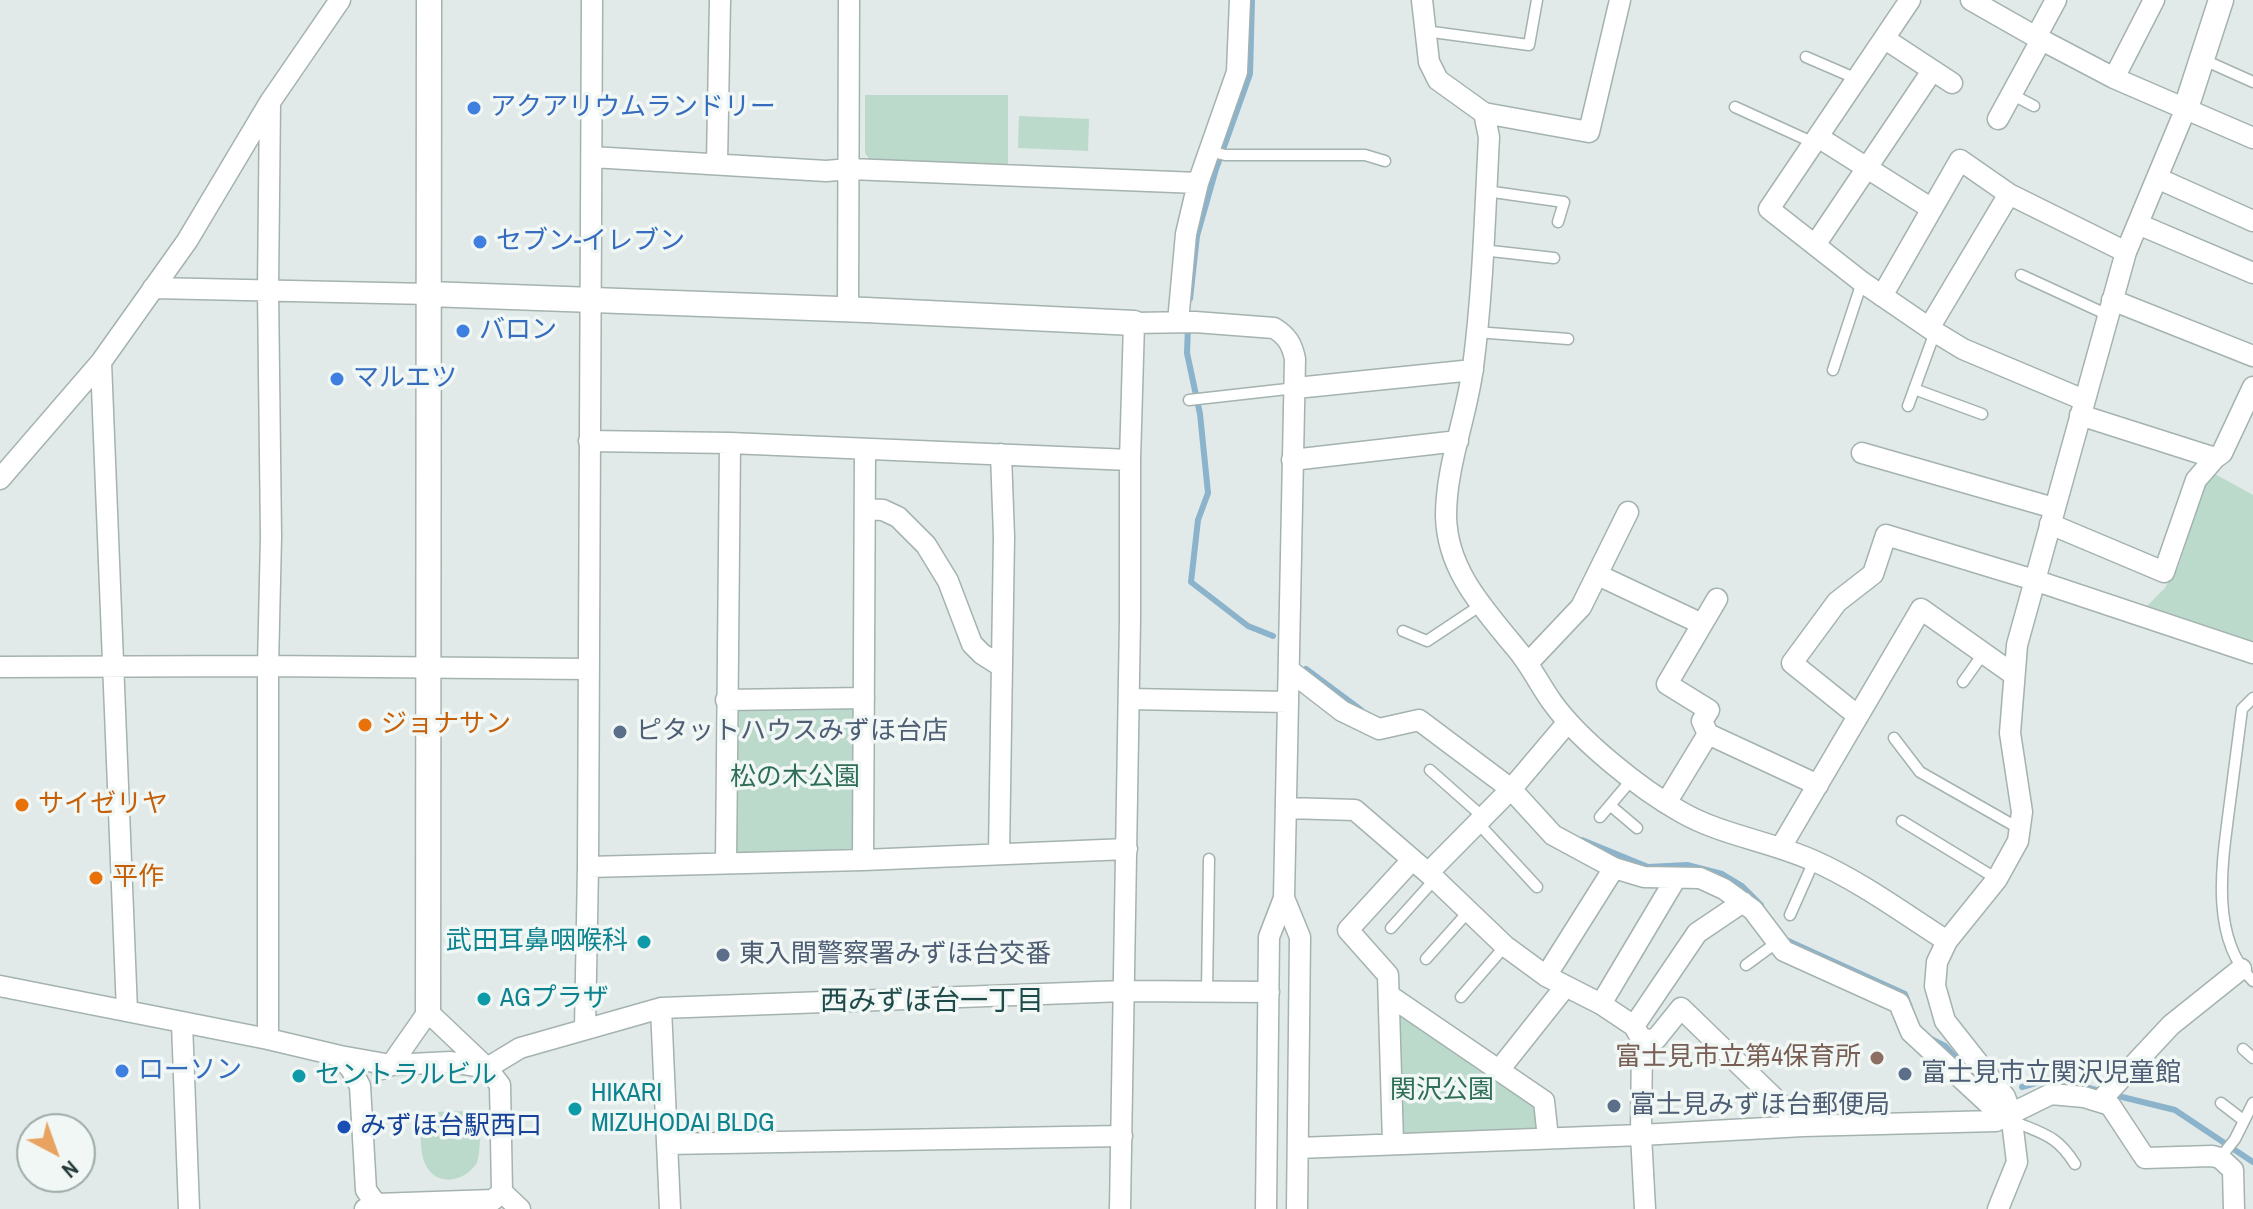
<!DOCTYPE html>
<html>
<head>
<meta charset="utf-8">
<style>
  body { margin:0 }
  #map { position:relative; width:2253px; height:1209px; overflow:hidden; background:#e1eae8; font-family:"Archivo Narrow",sans-serif }
  canvas { display:block }
  .north { position:absolute; left:16px; top:1113px; width:80px; height:80px; box-sizing:border-box; background:#f1f7f5; border:2px solid #9eabaa; border-radius:50%; rotate:139deg; font-size:22px; font-weight:700; line-height:32px; text-align:center; color:#223a39 }
  .north::after { content:''; display:block; margin:auto; width:28px; height:36px; background:#e9a360; clip-path:polygon(50% 0,100% 100%,50% 72%,0 100%) }
</style>
</head>
<body>
<div id="map">
<canvas width="2253" height="1209"></canvas>
<div class="north">N</div>
</div>
<script>
const c = document.querySelector('canvas').getContext('2d');
c.lineJoin = 'round';
function paint(path, color) { c.fillStyle = color; c.fill(path, 'evenodd'); }
function strokePath(path, color, width, dash) { c.strokeStyle = color; c.lineWidth = width; c.lineCap = dash ? 'butt' : 'round'; c.setLineDash(dash || []); c.stroke(path); }
function drawText(font, color, halo, rows, align = 'center') {
  c.font = font + ' "Archivo Narrow","Noto Sans JP",sans-serif'; c.lineWidth = 7; c.setLineDash([]); c.textBaseline = 'middle'; c.strokeStyle = halo; c.fillStyle = color; for (const [text, x, y, turn = 0] of rows) {
    c.save(); c.translate(x, y); c.rotate((+turn || 0) * Math.PI / 180); c.textAlign = isNaN(turn) ? turn : align; if (halo) c.strokeText(text, 0, 0); c.fillText(text, 0, 0); c.restore();
  }
}
const green = new Path2D(`
  M865 95H1008V166L870 160 865 153Z
  M1019 116 1089 119 1088 151 1018 148Z
  M2215 474 2253 495V644L2144 609 2164 589 2178 568 2206 480Z
  M849 706 854 710 855 845 849 852 743 856 736 850 735 712 740 707Z
  M1396 1009 1536 1104 1540 1132 1401 1136Z
  M468 1111C483 1120 481 1147 477 1163 462 1185 431 1187 423 1158 420 1147 420 1130 423 1119L433 1112Z`);
const stream = new Path2D(`
  M1190 299 1197 236 1216 169 1250 74 1252 0
  M1188 327 1187 353 1200 414 1208 493 1198 520 1191 582 1248 626 1273 636
  M1306 669 1361 710
  M1582 840 1648 867 1687 865 1722 874 1742 886 1761 905
  M1786 940 1905 994 1910 1007
  M1931 1039 1945 1046 1979 1082
  M2022 1087 2053 1078 2103 1092
  M2114 1095 2175 1110 2253 1162`);
const service = new Path2D(`
  M1425 31 1529 45 1537 0
  M1806 57 1857 79
  M2204 60 2253 82
  M2011 94 2034 106
  M1735 107 1814 143
  M1209 151 1225 155H1365L1385 161
  M1486 191 1564 202 1558 222
  M1482 250 1554 258
  M2021 275 2108 315
  M1476 332 1568 339
  M1833 370 1862 282
  M1914 389 1982 414
  M1189 400 1296 388
  M1908 406 1935 332
  M1403 631 1427 641 1481 605
  M1963 682 1983 654
  M2253 698 2242 709C2238 740 2234 771 2230 802 2223 858 2208 937 2253 981
  M1894 738 1920 772 2020 829
  M1430 770 1483 817
  M1611 806 1637 828
  M1600 817 1633 778
  M1902 821 1997 879
  M1478 823 1537 887
  M1790 915 1814 861
  M1391 928 1435 879
  M1426 959 1468 912
  M1746 965 1776 943
  M1207 991 1209 859
  M1461 997 1505 946
  M2243 1049 2253 1058
  M2221 1103 2243 1120
  M2013 1121C2043 1134 2057 1135 2075 1164
  M2220 1158 2235 1139 2253 1103`);
const minor = new Path2D(`
  M1422 0 1429 62 1438 80 1484 113 1489 137C1485 213 1483 291 1473 367 1467 416 1446 465 1446 516 1447 570 1483 608 1515 647 1530 664 1539 684 1552 702 1579 740 1640 789 1681 812 1721 835 1769 841 1812 860 1860 881 1903 913 1947 941
  M1910 0 1769 209 1862 282 1935 332 1963 349 2084 400
  M1971 0 2036 37 2114 78 2253 138
  M2036 37 2056 0
  M1885 39 1952 83
  M2114 78 2154 0
  M1484 113 1589 132 1620 0
  M1998 119 2041 40
  M1818 137 1932 209
  M592 157 826 171 850 169 1198 183
  M717 163 720 0
  M2157 178 2253 221
  M2138 224 2253 273
  M1815 245 1932 71
  M153 288 429 294
  M1882 296 1960 160 2009 194 2126 252
  M2112 300 2253 356
  M848 309 849 0
  M1178 322 1186 234 1198 183 1237 72 1240 0
  M1929 328 2009 194
  M101 362 127 1011
  M1296 388 1473 370
  M2080 415 2215 458 2222 453 2253 387
  M589 441 730 443 1130 460
  M1862 453 2054 508
  M1292 460 1458 441
  M0 479 101 362 187 241 270 102 340 0
  M865 509 883 510 898 517 926 545 948 581 972 644 982 654 1001 666
  M2050 524 2164 572 2196 480 2215 458
  M1598 575 1702 624
  M1528 663 1581 607 1628 512
  M0 667 268 666 588 669
  M1289 670 1342 711 1379 729 1419 720 1511 789 1553 835 1614 868 1644 877 1700 878 1724 889 1753 910 1784 951 1899 1003 1911 1032 1990 1105 2011 1113
  M1129 699 1288 702
  M726 700 864 698
  M1858 716 1792 663 1837 602 1873 574 1886 535 2034 580 2253 653
  M1708 734 1702 721 1709 710 1667 684 1717 599
  M1666 803 1708 734 1818 785
  M1287 808 1355 810 1435 879 1505 946 1546 976 1601 1004 1634 1026 1642 1040 1641 1135 1645 1209
  M1781 847 1921 609 2013 674
  M999 853 1004 537 1001 454
  M863 860 865 449
  M726 863 730 443
  M588 867 863 860 1127 849
  M1428 873 1513 787 1568 722
  M1284 898 1300 937 1297 1209
  M1546 976 1614 868
  M0 986 268 1039 340 1056 351 1069 360 1086 366 1190 376 1204
  M1390 996 1544 1101 1548 1138
  M1601 1004 1676 878
  M661 1008 670 1209
  M182 1023 189 1209
  M1634 1026 1697 933 1743 902
  M585 1028 588 867 592 0
  M268 1039V666L271 537 268 289 270 102
  M1642 1040 1656 1039 1681 1008 1803 1126
  M340 1056 391 1065 451 1062 487 1068 520 1048 661 1008 1124 991 1269 992
  M382 1069 391 1065 428 1012 487 1068 500 1085 502 1192 520 1209
  M1499 1070 1565 987
  M2100 1101 2171 1025 2241 969
  M1393 1143 1388 975 1348 930 1412 860
  M667 1144 1122 1136
  M1298 1148 1641 1135 1803 1126 1996 1121 2051 1094 2084 1097 2110 1105 2145 1158 2212 1156 2220 1158 2233 1170 2234 1209
  M365 1209 376 1204 493 1200 502 1192
  M1120 1209 1130 620V460L1134 323 1195 322 1274 328C1287 336 1292 344 1295 359L1284 898 1269 937 1266 1209
  M1998 1209 2017 1162 2011 1113 2005 1097 1945 1021 1935 986 1937 962 1947 941 1997 879 2018 841 2022 812 2010 733 2017 645 2126 252 2186 108`);
const tertiary = new Path2D(`
  M2186 108 2221 0
  M429 294 866 310 1134 323
  M428 1012 429 0`);
const markers = [
  [474,108,8,"#3f7fe0"],
  [480,242,8,"#3f7fe0"],
  [463,331,8,"#3f7fe0"],
  [337,379,8,"#3f7fe0"],
  [365,725,8,"#e8710a"],
  [620,732,8,"#5c6f8a"],
  [22,805,8,"#e8710a"],
  [96,878,8,"#e8710a"],
  [644,942,8,"#0f9aa8"],
  [723,955,8,"#5c6f8a"],
  [484,999,8,"#0f9aa8"],
  [1877,1058,8,"#8d6e63"],
  [122,1071,8,"#3f7fe0"],
  [1905,1074,8,"#5c6f8a"],
  [299,1076,8,"#0f9aa8"],
  [1614,1106,8,"#5c6f8a"],
  [575,1109,8,"#0f9aa8"],
  [344,1127,8,"#1a4fb4"]
];
const shopNames = [
  ["アクアリウムランドリー",490,108],
  ["セブン-イレブン",496,242],
  ["バロン",479,331],
  ["マルエツ",353,379],
  ["ローソン",138,1071]
];
const foodNames = [
  ["ジョナサン",381,725],
  ["サイゼリヤ",38,805],
  ["平作",112,878]
];
const serviceNames = [
  ["ピタットハウスみずほ台店",636,732],
  ["東入間警察署みずほ台交番",739,955],
  ["富士見市立関沢児童館",1921,1074],
  ["富士見みずほ台郵便局",1630,1106]
];
const parkNames = [
  ["松の木公園",795,778],
  ["関沢公園",1442,1091]
];
const cultureNames = [
  ["武田耳鼻咽喉科",628,942,"right"],
  ["AGプラザ",500,999],
  ["セントラルビル",315,1076],
  ["HIKARI",591,1094],
  ["MIZUHODAI BLDG",591,1124]
];
const educationNames = [
  ["富士見市立第4保育所",1861,1058]
];
const transitNames = [
  ["みずほ台駅西口",360,1127]
];
const neighbourhoodNames = [
  ["西みずほ台一丁目",932,1002]
];
paint(green, '#bbdacb');
strokePath(stream, '#8bb3cc', 6);
strokePath(service, '#a4b2b0', 13);
strokePath(minor, '#a4b2b0', 23);
strokePath(tertiary, '#a4b2b0', 27);
strokePath(service, '#fff', 10);
strokePath(minor, '#fff', 20);
strokePath(tertiary, '#fff', 24);
for (const [x, y, r, color] of markers) { const dot = new Path2D(); dot.arc(x, y, r, 0, 2 * Math.PI); c.fillStyle = color; c.fill(dot); strokePath(dot, '#f1f7f5', 3); }
drawText('26px', '#366cbe', '#f1f7f5', shopNames, 'left');
drawText('26px', '#c56008', '#f1f7f5', foodNames, 'left');
drawText('26px', '#4e5e75', '#f1f7f5', serviceNames, 'left');
drawText('26px', '#2f6e57', '#f1f7f5', parkNames);
drawText('26px', '#0d838f', '#f1f7f5', cultureNames, 'left');
drawText('26px', '#785e54', '#f1f7f5', educationNames, 'right');
drawText('26px', '#164399', '#f1f7f5', transitNames, 'left');
drawText('28px', '#1f4a4a', '#f1f7f5', neighbourhoodNames);
</script>
</body>
</html>
